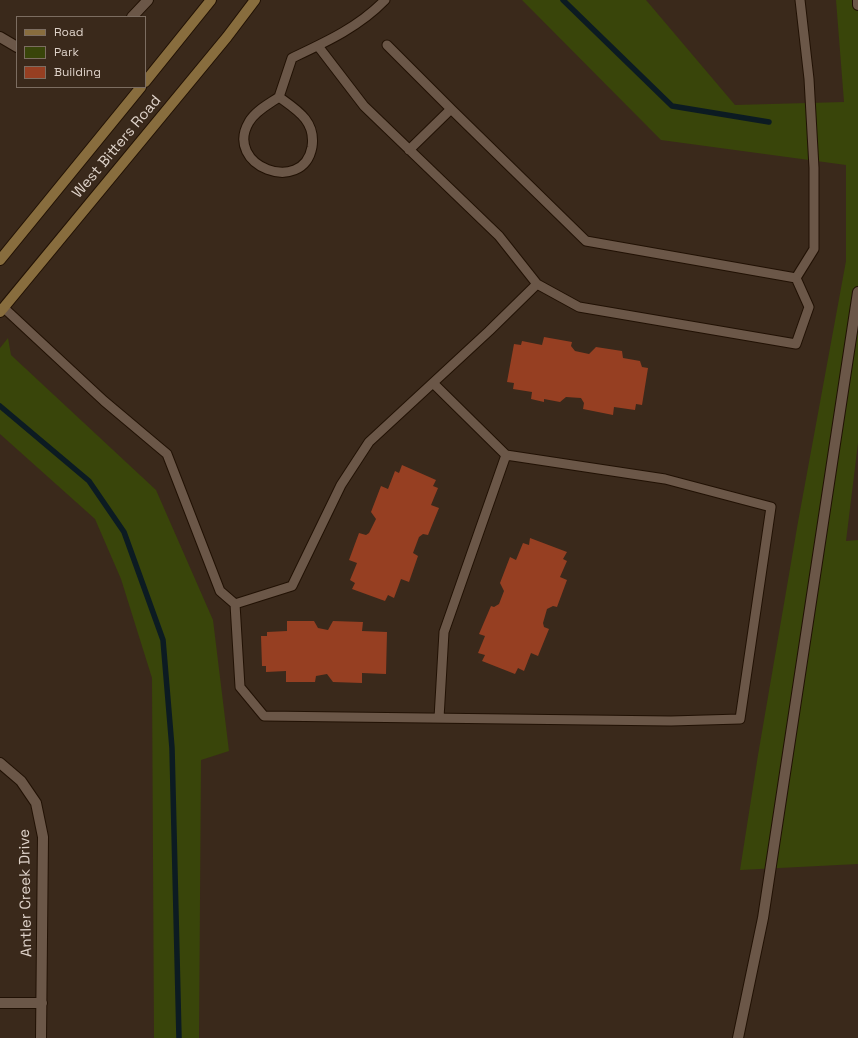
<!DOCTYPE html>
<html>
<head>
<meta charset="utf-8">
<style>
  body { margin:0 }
  #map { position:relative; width:858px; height:1038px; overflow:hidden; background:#3a291b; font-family:"Space Grotesk",sans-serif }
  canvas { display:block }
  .legend { position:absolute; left:16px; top:16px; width:130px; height:72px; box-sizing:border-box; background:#3a291b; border:1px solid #7c6d61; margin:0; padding:5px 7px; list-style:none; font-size:12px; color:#ded2c9 }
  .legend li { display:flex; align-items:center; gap:8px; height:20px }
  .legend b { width:20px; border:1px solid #7c6d61 }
</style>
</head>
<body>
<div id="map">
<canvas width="858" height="1038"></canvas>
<ul class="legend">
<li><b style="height:5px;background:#886d3e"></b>Road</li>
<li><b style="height:11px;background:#39450a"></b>Park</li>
<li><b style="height:11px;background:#963f22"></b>Building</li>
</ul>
</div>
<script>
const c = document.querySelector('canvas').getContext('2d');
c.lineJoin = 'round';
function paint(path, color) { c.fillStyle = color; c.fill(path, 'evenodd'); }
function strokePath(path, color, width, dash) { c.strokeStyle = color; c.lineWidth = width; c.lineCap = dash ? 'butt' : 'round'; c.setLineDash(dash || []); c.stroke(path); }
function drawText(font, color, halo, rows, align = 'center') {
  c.font = font + ' "Space Grotesk",sans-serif'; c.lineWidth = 3; c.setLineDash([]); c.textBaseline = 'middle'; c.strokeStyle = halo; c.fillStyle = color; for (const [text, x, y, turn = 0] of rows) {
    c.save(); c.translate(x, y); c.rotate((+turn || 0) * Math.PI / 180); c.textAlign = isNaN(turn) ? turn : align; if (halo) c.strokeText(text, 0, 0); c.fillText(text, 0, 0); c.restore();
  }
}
const green = new Path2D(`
  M522 0H646L735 105 844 102 836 0H858V443L846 541 858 540V864L740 870 758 755 798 522 846 261V165L661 140Z
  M8 338 11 355 156 490 213 620 229 751 201 760 199 1038H154L152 678 121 579 95 519 0 434V348Z`);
const stream = new Path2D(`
  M563 0 672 106 769 122
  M0 406 89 481 124 532 163 640 172 748 179 1038`);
const building = new Path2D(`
  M544 337 572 342 571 346 575 351 589 354 596 347 622 351 623 358 640 361 642 367 648 368 642 405 636 404 635 410 614 407 613 415 583 409 584 403 581 398 566 397 560 402 544 399V402L531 399 532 392 513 389 514 383 507 382 514 344 521 345 522 341 542 345Z
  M402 465 436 480 433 486 438 488 431 505 439 508 428 535 423 534 419 537 413 553 418 556 409 582 401 579 394 598 388 595 385 601 352 589 355 583 350 580 357 563 349 560 359 533 366 535 369 533 376 519 371 512 381 486 388 489 395 471 399 473Z
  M530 538 567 552 563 559 567 561 560 577 567 580 557 607 553 606 547 609 543 623 544 627 549 629 538 656 531 653 524 671 518 668 515 674 482 661 485 655 478 653 485 636 479 634 491 606 494 607 499 604 504 591 500 583 510 557 516 560 523 543 529 545Z
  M287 621H314L318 628 328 630 333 621 363 622 362 631 387 632 386 674 362 673V683L333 682 327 674 316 676 315 682H286V671L266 672V666H262L261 636H267V632L287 631Z`);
const lane = new Path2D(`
  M387 45 451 109 409 150
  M279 97C297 110 316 121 312 147 303 196 223 166 249 122 255 111 269 104 279 97Z
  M279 97 292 58C326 42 359 27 385 0
  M451 109 586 241 796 278 809 307 796 344 579 307 537 284
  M796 278 814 249V168L809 79 800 0
  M4 308 104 401 167 454 220 591 235 604 292 586 341 485 369 442 489 331 537 284 499 236 364 106 318 46
  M235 604 240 687 264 716 671 721 740 719 771 507 665 479 506 455 433 383
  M439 718 444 632 506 455`);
const street = new Path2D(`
  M858 0V5
  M132 17 148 0
  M0 37 17 47
  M0 763 21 781 36 803 43 837 41 1038
  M0 1003H42
  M738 1038 763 918 858 292`);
const secondary = new Path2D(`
  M145 82 211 0
  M0 260 141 87
  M0 312 227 37 255 0`);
const streetNames = [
  ["West Bitters Road",117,147,-50],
  ["Antler Creek Drive",26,893,-91]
];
paint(green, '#39450a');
strokePath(stream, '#0c1b22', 5.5);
paint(building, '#963f22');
strokePath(lane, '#211104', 11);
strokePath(street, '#211104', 12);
strokePath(secondary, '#211104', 12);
strokePath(lane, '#6b5748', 9);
strokePath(street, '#6b5748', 10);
strokePath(secondary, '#886d3e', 10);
drawText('15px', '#ded2c9', '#3a291b', streetNames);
</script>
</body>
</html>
